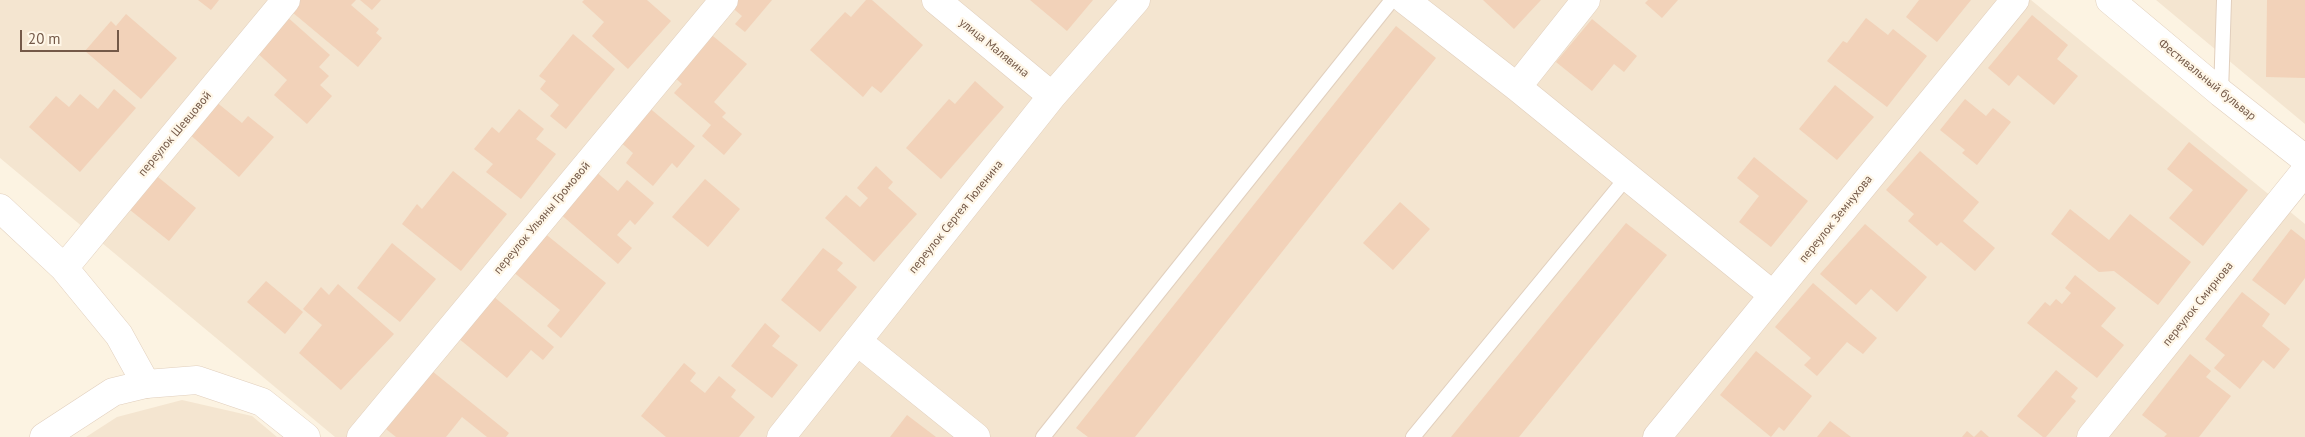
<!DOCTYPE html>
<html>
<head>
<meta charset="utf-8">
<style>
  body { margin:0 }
  #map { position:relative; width:2305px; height:437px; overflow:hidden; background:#fcf3e2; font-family:"PT Sans",sans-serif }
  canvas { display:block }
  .scale { position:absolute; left:20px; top:30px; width:99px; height:22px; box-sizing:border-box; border:2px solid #745948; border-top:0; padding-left:6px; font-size:15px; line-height:18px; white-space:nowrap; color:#745948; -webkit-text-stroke:4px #fff7e8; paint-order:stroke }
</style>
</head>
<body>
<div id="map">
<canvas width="2305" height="437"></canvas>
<div class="scale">20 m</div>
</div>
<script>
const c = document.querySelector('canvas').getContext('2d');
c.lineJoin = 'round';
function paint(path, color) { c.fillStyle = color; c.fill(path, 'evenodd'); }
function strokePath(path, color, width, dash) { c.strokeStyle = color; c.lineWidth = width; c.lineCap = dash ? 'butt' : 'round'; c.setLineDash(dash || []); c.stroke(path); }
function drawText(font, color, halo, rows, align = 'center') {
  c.font = font + ' "PT Sans",sans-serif'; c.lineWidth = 4.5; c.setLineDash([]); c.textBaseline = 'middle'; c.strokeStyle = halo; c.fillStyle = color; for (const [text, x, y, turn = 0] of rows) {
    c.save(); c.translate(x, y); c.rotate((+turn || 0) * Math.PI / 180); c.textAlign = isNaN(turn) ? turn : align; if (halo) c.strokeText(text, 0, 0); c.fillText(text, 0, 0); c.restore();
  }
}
const residential = new Path2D(`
  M0 0H2031L2305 224V437H335L0 158Z
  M2156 0H2305V124Z
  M182 400 252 416 277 437H86L117 417Z`);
const building = new Path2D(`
  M198 0H219L211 10Z
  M292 0H356L351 5 379 29 376 33 382 38 358 67 286 7Z
  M360 0H381L372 10Z
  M584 0H647L671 21 628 69 592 36 604 22 582 2Z
  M733 0H772L745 32 735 24 742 16 729 5Z
  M866 0H872L923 45 881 93 872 86 863 97 810 50 845 12 851 17Z
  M1030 0H1093L1067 31Z
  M1483 0H1541L1514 29Z
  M1648 0H1678L1662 18 1645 3Z
  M1919 0H1971L1937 42 1906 17Z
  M2267 0H2305V78L2266 77Z
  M126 14 177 58 141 99 85 51 111 21 116 26Z
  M285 15 330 55 319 67 329 76 320 85 332 96 307 124 274 95 287 80 254 50Z
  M2032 15 2068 45 2057 59 2078 76 2054 105 2018 75 2009 86 1988 68Z
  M1866 18 1888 35 1893 29 1927 56 1887 107 1827 61 1843 41 1847 43Z
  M1592 19 1637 56 1624 72 1614 64 1592 91 1556 62Z
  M1396 26 1436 58 1135 437H1088L1076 428Z
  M708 32 747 64 714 102 726 113 722 117 742 134 724 155 702 136 711 125 674 93 682 84 672 75Z
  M573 34 615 69 566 129 550 116 559 105 540 89 546 81 539 76Z
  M975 81 1004 107 941 179 906 148 949 99 955 104Z
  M1835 85 1874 117 1837 160 1799 129Z
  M114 89 136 108 80 172 29 127 56 96 69 107 80 94 98 109Z
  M1965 99 1986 116 1993 108 2011 122 1977 165 1962 153 1965 150 1940 130Z
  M215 101 242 123 248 116 274 137 239 177 188 133Z
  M647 106 695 146 677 168 672 163 653 186 626 163 633 153 618 140Z
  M519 109 544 129 536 139 556 154 521 199 486 172 493 164 474 149 492 127 499 133Z
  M2189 142 2248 190 2203 246 2169 218 2193 190 2167 169Z
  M1920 151 1979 202 1963 221 1995 248 1975 271 1941 242 1937 246 1908 221 1914 214 1886 190Z
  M1754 157 1808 201 1771 247 1739 222 1759 196 1737 178Z
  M876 166 893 182 888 188 917 214 874 262 825 218 846 195 860 207 868 198 857 188Z
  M594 170 618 191 627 180 654 203 635 225 630 220 617 235 632 248 618 264 558 212Z
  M453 171 507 214 461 271 402 224 417 204 422 209Z
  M153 173 196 208 169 241 125 206Z
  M705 179 740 209 708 247 672 217Z
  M1400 202 1430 229 1393 270 1363 243Z
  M2070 209 2109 240 2130 214 2191 262 2158 305 2114 271 2099 272 2051 234Z
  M1626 223 1667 255 1519 437H1451Z
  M1865 224 1927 277 1897 312 1871 289 1856 305 1820 274Z
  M2291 229 2305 240V278L2285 305 2252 280Z
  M543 232 606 283 561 338 547 326 560 310 512 271Z
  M392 243 436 279 400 322 357 288Z
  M823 248 843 263 837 270 857 287 820 332 781 300Z
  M2075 275 2116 308 2101 326 2124 345 2097 378 2027 323 2045 302 2050 306 2056 299 2062 304 2071 293 2065 288Z
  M266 281 303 312 285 334 247 302Z
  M1813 283 1877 338 1863 354 1847 342 1817 376 1804 365 1811 358 1775 327Z
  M338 284 394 334 341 390 299 353 322 325 303 309 321 287 329 295Z
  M2242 292 2270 314 2262 326 2290 349 2274 369 2263 360 2240 389 2214 368 2225 355 2205 339Z
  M493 296 554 347 543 360 531 350 507 378 458 338Z
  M765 323 780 336 772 346 798 365 772 398 731 366Z
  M1756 351 1812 396 1784 431 1779 427 1771 437 1720 395Z
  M2190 354 2211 371 2206 377 2231 396 2199 437H2164L2167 434 2142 415Z
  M684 363 696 373 690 381 705 393 719 376 736 390 731 397 755 417 739 437H666L641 416Z
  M2056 370 2078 388 2071 397 2076 401 2046 437H2043L2017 416Z
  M432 371 509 433 506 437H487L462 417 446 437H396L386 429Z
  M907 415 936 437H890Z
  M1830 421 1851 437H1817Z
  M1981 430 1989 437H1962L1967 431 1974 437Z`);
const service = new Path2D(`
  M2221 93 2224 0
  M1043 437 1392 0
  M1413 437 1627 177`);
const minor = new Path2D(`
  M936 0 1052 96
  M1405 0 1517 87 1773 295
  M2110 0 2221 93 2305 159
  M1517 87 1586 0
  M0 208 64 268 119 335 146 384
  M64 268 286 0
  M857 341 976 437
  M361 437 724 0
  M781 437 1052 96 1136 0
  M1657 437 2015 0
  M2091 437 2305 171`);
const tertiary = new Path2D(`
  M44 437 113 392 146 384 197 380 262 402 306 437`);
const streetNames = [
  ["улица Малявина",994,48,39],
  ["Фестивальный бульвар",2207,80,39],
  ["переулок Шевцовой",175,134,-50],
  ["переулок Сергея Тюленина",956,217,-51],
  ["переулок Ульяны Громовой",542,218,-50],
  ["переулок Земнухова",1836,219,-51],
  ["переулок Смирнова",2198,304,-51]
];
paint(residential, '#f4e5d0');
paint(building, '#f2d2b9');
strokePath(service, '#e1cfbd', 16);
strokePath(minor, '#e1cfbd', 29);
strokePath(tertiary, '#e1cfbd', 29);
strokePath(service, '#fff', 14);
strokePath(minor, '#fff', 28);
strokePath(tertiary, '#fff', 28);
drawText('12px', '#745948', '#fff7e8', streetNames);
</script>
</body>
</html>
